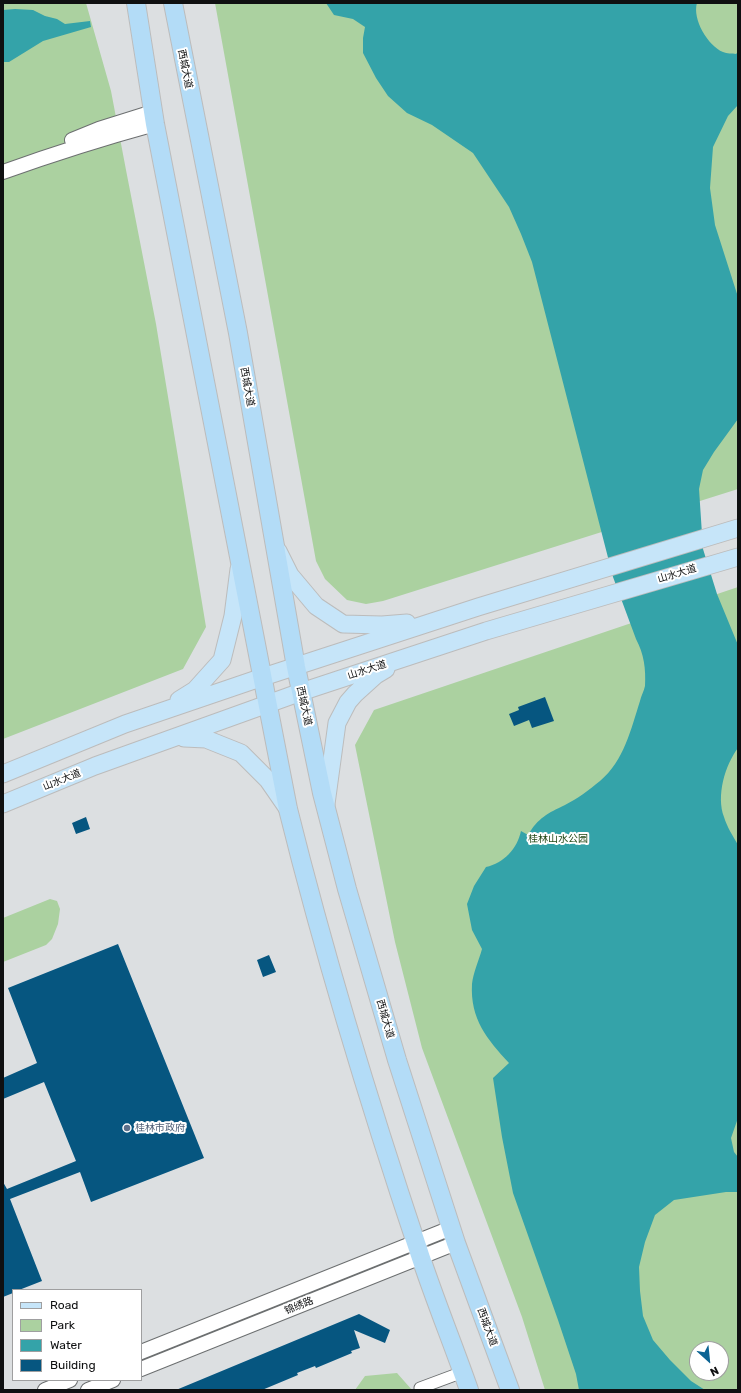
<!DOCTYPE html>
<html>
<head>
<meta charset="utf-8">
<style>
  body { margin:0 }
  #map { position:relative; width:741px; height:1393px; overflow:hidden; background:#dcdfe1; font-family:Rubik,sans-serif }
  canvas { display:block }
  .frame { position:absolute; inset:0; border:4px solid #0f1011; pointer-events:none }
  .legend { position:absolute; left:12px; top:1289px; width:130px; height:92px; box-sizing:border-box; background:#fff; border:1px solid #9f9fa0; margin:0; padding:5px 7px; list-style:none; font-size:12px; color:#0f1011 }
  .legend li { display:flex; align-items:center; gap:8px; height:20px }
  .legend b { width:20px; border:1px solid #9f9fa0 }
  .north { position:absolute; left:689px; top:1341px; width:40px; height:40px; box-sizing:border-box; background:#fff; border:1px solid #9f9fa0; border-radius:50%; rotate:153deg; font-size:11px; font-weight:700; line-height:16px; text-align:center; color:#0f1011 }
  .north::after { content:''; display:block; margin:auto; width:14px; height:18px; background:#0c6494; clip-path:polygon(50% 0,100% 100%,50% 72%,0 100%) }
</style>
</head>
<body>
<div id="map">
<canvas width="741" height="1393"></canvas>
<div class="frame"></div>
<ul class="legend">
<li><b style="height:5px;background:#c6e5f9"></b>Road</li>
<li><b style="height:11px;background:#abd1a0"></b>Park</li>
<li><b style="height:11px;background:#34a3a9"></b>Water</li>
<li><b style="height:11px;background:#065680"></b>Building</li>
</ul>
<div class="north">N</div>
</div>
<script>
const c = document.querySelector('canvas').getContext('2d');
c.lineJoin = 'round';
function paint(path, color) { c.fillStyle = color; c.fill(path, 'evenodd'); }
function strokePath(path, color, width, dash) { c.strokeStyle = color; c.lineWidth = width; c.lineCap = dash ? 'butt' : 'round'; c.setLineDash(dash || []); c.stroke(path); }
function drawText(font, color, halo, rows, align = 'center') {
  c.font = font + ' Rubik,"Noto Sans SC",sans-serif'; c.lineWidth = 4; c.setLineDash([]); c.textBaseline = 'middle'; c.strokeStyle = halo; c.fillStyle = color; for (const [text, x, y, turn = 0] of rows) {
    c.save(); c.translate(x, y); c.rotate((+turn || 0) * Math.PI / 180); c.textAlign = isNaN(turn) ? turn : align; if (halo) c.strokeText(text, 0, 0); c.fillText(text, 0, 0); c.restore();
  }
}
const green = new Path2D(`
  M3 3H86L111 91 126 170 156 324 206 627 183 669 3 739Z
  M215 3H738V489L383 601 366 604 347 600 325 579 316 561Z
  M738 587V1390H545L522 1317 422 1048 395 942 355 745 374 710ZM697 1349H721V1373H697Z
  M50 899 57 901 60 909 58 924 52 939 46 945 3 962V918Z
  M397 1373 412 1390H355L365 1376Z`);
const water = new Path2D(`
  M326 3H697C692 19 708 46 723 52 727 54 732 53 736 54L738 52V105L728 116 713 147 710 188 715 225 738 297V419L714 452 703 470 699 489 703 549 717 594 738 645V748C725 765 716 796 724 817 727 827 733 836 738 845V1118L731 1138 734 1152 738 1157V1192H726L674 1200 655 1215 645 1242 639 1267 640 1291 643 1316 653 1340 670 1360 691 1381 705 1390H579L576 1374 558 1320 513 1193 502 1137 493 1078 509 1063C487 1039 470 1019 472 984 473 973 479 960 482 949L472 930 467 904 474 886 486 867C504 863 517 849 521 831L528 835C538 818 548 813 565 805 577 799 589 790 600 781 624 761 631 729 640 701 641 696 644 691 645 686 646 669 644 654 636 639L613 577 532 262 521 234 509 207 473 153 432 125 407 113 388 96 376 78 363 53V38L365 27 353 19 334 15Z
  M15 9 33 10 45 16 57 19 65 24 90 21 91 27 43 41 9 62H3V10Z`);
const building = new Path2D(`
  M545 697 554 721 532 728 529 720 514 726 509 714 519 710 518 707Z
  M86 817 90 829 76 834 72 823Z
  M118 944 204 1158 91 1202 80 1172 10 1199 42 1281 19 1290H13V1293L3 1297V1182L7 1189 76 1161 44 1082 3 1099V1078L37 1063 8 988Z
  M269 955 276 972 263 977 257 960Z
  M359 1314 390 1330 385 1343 354 1330 360 1348 351 1351 352 1353 316 1368 315 1366 297 1373 298 1375 262 1390H176Z`);
const minor = new Path2D(`
  M420 1388 463 1372`);
const tertiary = new Path2D(`
  M72 140 99 129 153 112
  M3 172C53 154 104 138 155 124
  M141 1352 451 1228
  M141 1369 456 1243
  M45 1390 70 1380
  M88 1390 113 1380`);
const primary = new Path2D(`
  M278 551 290 575 316 606 343 624 382 625 407 623
  M179 700 195 690 222 660 233 616 239 569
  M184 738 206 739 241 753 268 780 288 809
  M3 774 125 724 263 677 478 607 738 528
  M3 804 95 766 301 692 486 631 738 557
  M326 804 337 723 348 702 355 694 376 675 386 669`);
const trunk = new Path2D(`
  M136 3 155 124 288 809C325 958 370 1106 419 1252 434 1298 453 1344 469 1390
  M173 3 238 333 296 667 322 793 347 889 397 1060 456 1243 510 1390`);
const markers = [
  [127,1128,4,"#5c6f8a"]
];
const streetNames = [
  ["西城大道",185,69,79],
  ["西城大道",247,387,80],
  ["山水大道",677,574,-17],
  ["山水大道",367,670,-18],
  ["西城大道",304,706,78],
  ["山水大道",62,780,-22],
  ["西城大道",385,1019,74],
  ["锦绣路",299,1306,-22],
  ["西城大道",487,1327,70]
];
const parkNames = [
  ["桂林山水公园",558,839]
];
const serviceNames = [
  ["桂林市政府",135,1128]
];
paint(green, '#abd1a0');
paint(water, '#34a3a9');
paint(building, '#065680');
strokePath(minor, '#6c6f70', 13);
strokePath(tertiary, '#6c6f70', 16);
strokePath(primary, '#bcbcbc', 19);
strokePath(trunk, '#bcbcbc', 20);
strokePath(minor, '#fff', 11);
strokePath(tertiary, '#fff', 14);
strokePath(primary, '#c6e5f9', 17);
strokePath(trunk, '#b3dcf7', 18);
for (const [x, y, r, color] of markers) { const dot = new Path2D(); dot.arc(x, y, r, 0, 2 * Math.PI); c.fillStyle = color; c.fill(dot); strokePath(dot, '#fff', 1.5); }
drawText('10px', '#0f1011', '#fff', streetNames);
drawText('10px', '#214713', '#fff', parkNames);
drawText('10px', '#4e5e75', '#fff', serviceNames, 'left');
</script>
</body>
</html>
